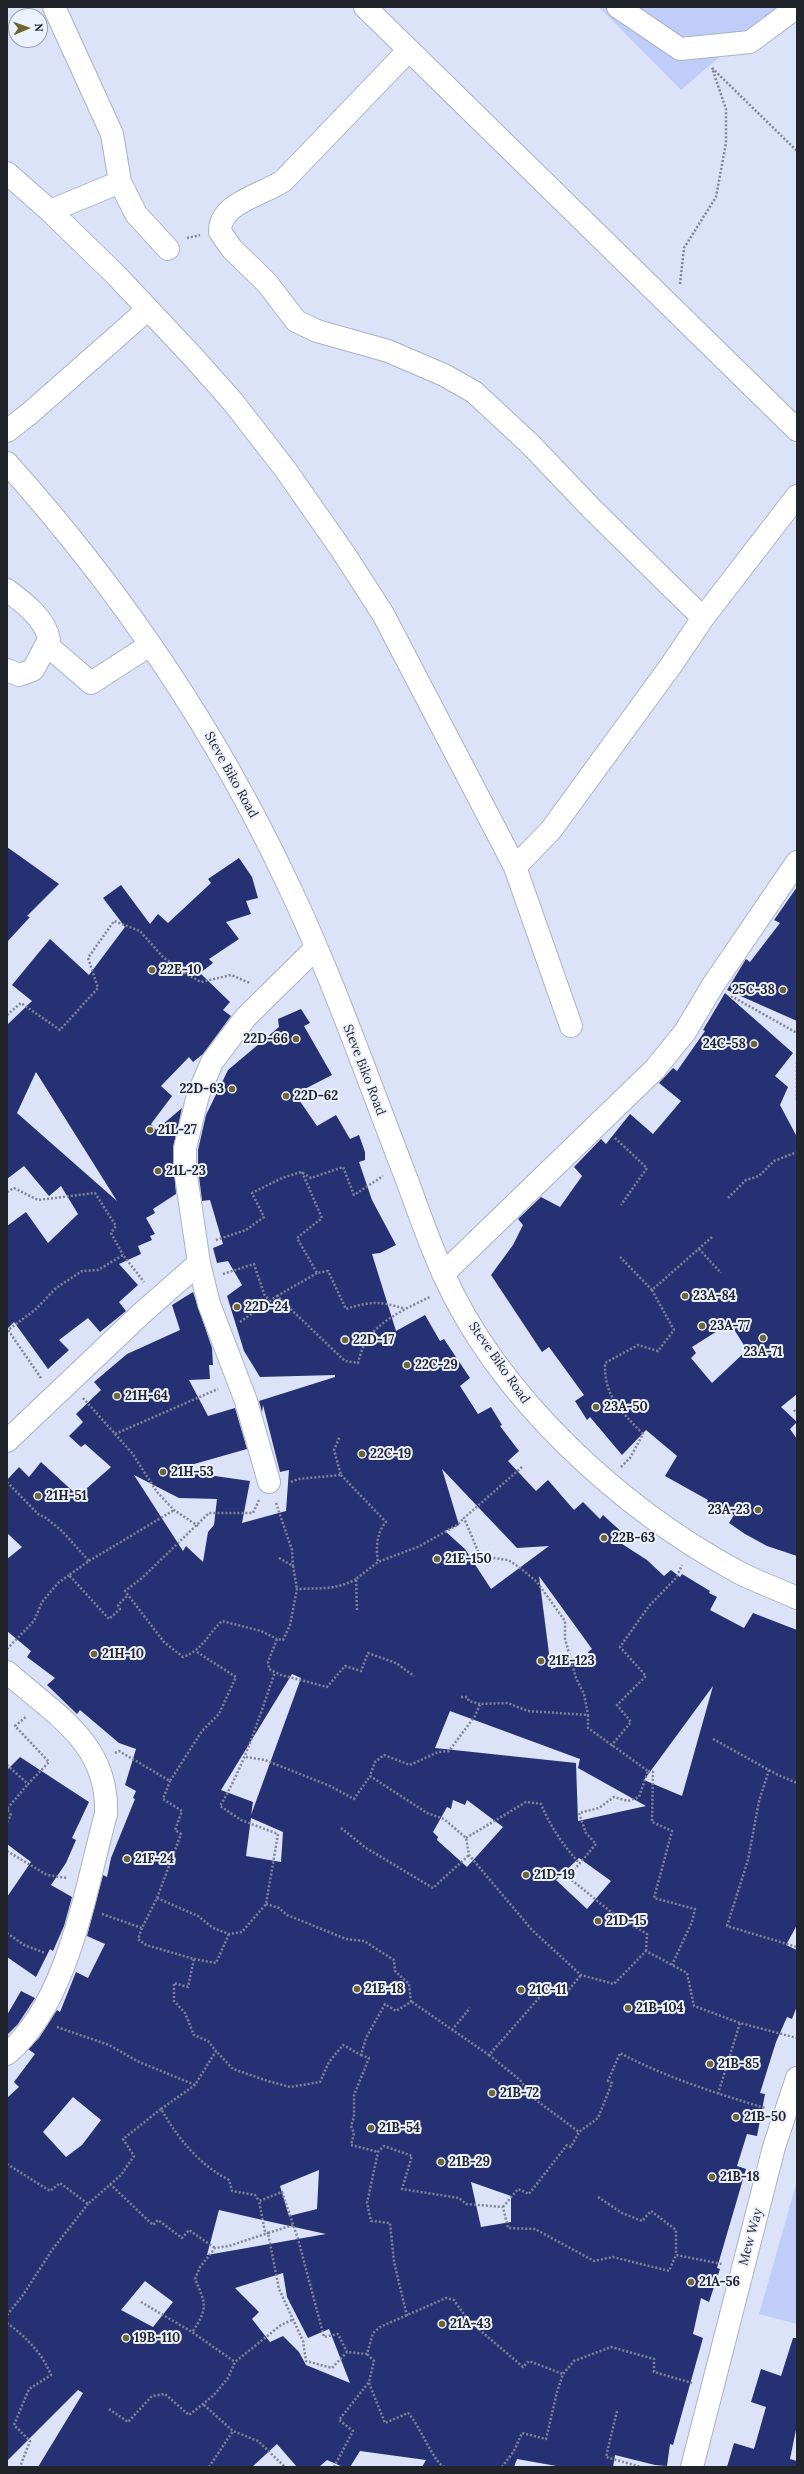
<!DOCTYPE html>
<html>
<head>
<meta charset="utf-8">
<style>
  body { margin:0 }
  #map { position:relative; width:804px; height:2474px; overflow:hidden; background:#dce3f9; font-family:Lora,serif }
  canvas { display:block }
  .frame { position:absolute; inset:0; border:8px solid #22242c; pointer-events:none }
  .north { position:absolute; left:8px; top:8px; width:40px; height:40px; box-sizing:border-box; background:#ecf1fe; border:1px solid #9b9faa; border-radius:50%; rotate:88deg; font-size:11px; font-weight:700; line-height:16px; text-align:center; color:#22242c }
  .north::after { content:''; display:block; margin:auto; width:14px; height:18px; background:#6f6531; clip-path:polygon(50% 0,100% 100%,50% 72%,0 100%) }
</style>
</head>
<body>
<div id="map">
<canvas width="804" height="2474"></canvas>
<div class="frame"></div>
<div class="north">N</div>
</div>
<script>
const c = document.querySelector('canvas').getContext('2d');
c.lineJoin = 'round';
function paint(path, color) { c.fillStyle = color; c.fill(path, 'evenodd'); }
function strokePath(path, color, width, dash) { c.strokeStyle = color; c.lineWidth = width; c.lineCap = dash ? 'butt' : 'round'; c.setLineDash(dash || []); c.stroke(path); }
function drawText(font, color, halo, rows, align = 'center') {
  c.font = font + ' Lora,serif'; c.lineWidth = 4; c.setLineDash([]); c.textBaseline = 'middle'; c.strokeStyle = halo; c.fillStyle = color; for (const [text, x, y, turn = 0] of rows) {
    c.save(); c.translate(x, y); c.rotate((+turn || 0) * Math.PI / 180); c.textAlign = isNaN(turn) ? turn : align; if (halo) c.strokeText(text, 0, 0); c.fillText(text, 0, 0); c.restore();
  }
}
const green = new Path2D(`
  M599 7H778L681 90Z
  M797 2181V2324L759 2314Z`);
const building = new Path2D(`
  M7 847 59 884 27 916 30 917 7 942Z
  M239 858 252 877 258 898 246 901 251 914 226 922 239 939 209 959 213 963 200 973 230 1002 223 1010 231 1016 203 1054 193 1062 189 1057 161 1086 172 1096 151 1124 156 1130 182 1108 173 1148 176 1194 153 1209 155 1213 146 1218 155 1234 150 1236 152 1240 138 1246 141 1254 119 1264 138 1285 119 1302 126 1311 100 1332 88 1318 59 1340 69 1350 48 1369 14 1322 7 1329V1226L26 1212 48 1243 78 1214 61 1186 49 1196 24 1166 7 1179V1025L32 1001 12 985 50 939 89 975 125 927 103 898 121 885 150 924 158 914 168 923 211 883 208 879ZM36 1072 117 1201 17 1113Z
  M797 887V1021L727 990 746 959 750 962 780 923 774 920Z
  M725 993 793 1053 775 1076 788 1087 780 1105 797 1137V1394L781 1407 797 1422 790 1429 797 1439V1556L767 1546 745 1534 729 1523 734 1515 707 1502 708 1500 665 1476 677 1456 646 1430 622 1455 590 1417 587 1420 575 1401 584 1395 549 1347 542 1352 491 1275 513 1245 523 1225 518 1219 541 1197 560 1207 582 1176 574 1167 601 1139 606 1144 630 1114 653 1134 681 1101 659 1083 673 1068 677 1071 705 1031 703 1030ZM730 1323 747 1350 712 1383 691 1358 696 1353 692 1347Z
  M301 1009 310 1023 304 1026 332 1075 295 1094 317 1126 336 1115 350 1139 359 1135 365 1152V1160L359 1162 372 1200 396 1245 380 1253 372 1254 396 1331 425 1315 440 1341 444 1339 470 1378 460 1386 478 1414 491 1407 502 1425 500 1426 519 1451 508 1461 536 1491 548 1480 574 1510 583 1502 600 1519 603 1515 625 1535 619 1542 647 1560 664 1576 671 1570 680 1577 682 1574 710 1591 709 1593 717 1597 710 1610 744 1628 753 1613 797 1630V1925L786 1945 797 1950V2006L792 2019 787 2017 776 2042 760 2093 765 2094 757 2136 747 2134 737 2166 746 2169 717 2268 720 2269 709 2302 701 2298 693 2334 703 2338 673 2445 670 2444 667 2466 655 2465 615 2455 613 2467H562L517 2459 514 2467H422L426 2460 360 2451 350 2467H343L327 2460 319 2467H297L277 2444 252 2467H38L83 2393 78 2390 7 2461V2098L19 2087 14 2082 35 2054 28 2049 39 2038 57 2010 60 2012 76 1972 88 1978 105 1944 87 1936 103 1875 107 1877 111 1858 135 1799 133 1798 136 1791 125 1785 136 1749 119 1743 80 1710 77 1714 47 1685 55 1678 27 1657 31 1651 7 1631V1559L22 1547 7 1533V1480L19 1467 29 1477 41 1462 78 1496 111 1467 85 1444 81 1447 69 1436 83 1422 76 1414 101 1390 94 1382 127 1354 180 1330 172 1305 193 1292 212 1348 213 1365H209L210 1379 189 1380 208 1416 235 1408 247 1449 173 1470 250 1481 242 1523 286 1511 289 1470 280 1472 263 1405 262 1412 259 1401 335 1377V1375L260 1377 244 1351 227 1296 242 1285 228 1261 217 1263 213 1248 223 1244 210 1200 202 1201 198 1168V1150L206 1115 228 1070 279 1027 278 1019ZM442 1469 517 1548 549 1546 491 1589 465 1549 445 1531 459 1525ZM134 1475 179 1498 217 1499 214 1525 208 1532 203 1562 186 1546 183 1551ZM539 1576 592 1649 588 1652 590 1656 551 1669ZM292 1674 301 1678 251 1815 253 1802 221 1790ZM713 1686 682 1796 644 1780ZM450 1711 580 1759 578 1768 646 1806 578 1821 576 1763 435 1748ZM453 1800 465 1805 467 1800 503 1827 467 1867 437 1840 438 1837 433 1832 447 1807 451 1809ZM251 1818 283 1832 281 1862 246 1856ZM579 1858 611 1881 587 1909 556 1880ZM73 2097 101 2120 82 2145 66 2157 43 2132ZM319 2170 317 2209 289 2216 280 2186ZM471 2182 511 2196V2222L481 2227ZM219 2210 267 2221 326 2234 207 2255ZM283 2273 287 2297 308 2338 329 2329 350 2383 306 2365 299 2352 283 2336 270 2342 252 2319 259 2312 235 2288ZM145 2281 173 2302 153 2327 121 2310Z
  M20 1757 89 1802 72 1838 76 1840 66 1863 51 1885 72 1897 64 1926 53 1951 50 1949 36 1977 7 1957V1897L31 1862 7 1844V1770Z
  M21 1991 35 1998 18 2024 7 2035V2015Z
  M793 2338H797V2425L790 2459 797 2461V2467H727L734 2443 754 2449 766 2407 751 2402 761 2369 781 2376Z`);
const path = new Path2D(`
  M712 68 797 151
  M187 238 200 235
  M680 284 684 248 716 197 726 143V109L712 68
  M731 996 797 1033
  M7 1015 21 1003 60 1030 98 988 88 958 114 921 140 931 163 957 186 974 201 982 231 975 250 983
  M797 1062V1102
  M615 1138 647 1168 621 1205
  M302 1172 322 1218 297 1238 317 1273 328 1271 346 1309C370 1301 381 1301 405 1309
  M7 1192 14 1188 38 1200 95 1193 116 1226 111 1233 123 1255
  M728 1198 746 1180 759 1176 774 1161 797 1152
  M216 1240 246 1230 264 1217 252 1193 282 1178 301 1172 311 1178 343 1167 354 1195 383 1176
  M699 1249 721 1273
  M620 1257 652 1290 712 1237
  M223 1274 254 1264 264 1294 269 1300
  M277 1296 317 1273
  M240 1322 277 1296 345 1361 358 1363C360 1355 363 1346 367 1339 382 1319 409 1307 430 1297
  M41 1378 8 1330 35 1310 56 1288 82 1271 98 1270 123 1255 144 1282
  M83 1398 132 1453 157 1492 174 1510 198 1526
  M794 1410 797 1414
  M115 1434 218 1389
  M522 1467 464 1518 480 1556 508 1560 519 1567 537 1582 565 1621V1639L576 1678 584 1694 588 1715
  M621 1467 630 1458 643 1434C621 1411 604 1397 605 1363L638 1345 658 1351 674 1330 652 1290
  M341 1475 386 1522C376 1533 376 1549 378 1562
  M7 1482 38 1514 46 1518 62 1531 89 1561 69 1575 109 1619 120 1609 118 1605 128 1595
  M291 1482 298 1479 341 1475 334 1450 340 1436
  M259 1500 253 1513H209L142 1578 125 1591 164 1642 183 1657C204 1649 206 1636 222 1621L261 1631 277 1639
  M276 1503 292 1550 293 1566
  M279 1558 293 1566 297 1589
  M89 1561 174 1510
  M356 1579C338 1590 317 1588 297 1589L290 1625 283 1640 277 1639 268 1662 269 1669 281 1675 327 1687 345 1666 361 1671 368 1653 396 1663 414 1676
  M357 1610 356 1579 378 1562 420 1546 457 1525 464 1518
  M7 1649 34 1621 42 1602 58 1583 69 1575
  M461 1697H467L469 1701 480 1704
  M713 1739 778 1775 797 1783
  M611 1746 631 1722 617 1705 646 1676 620 1647 649 1606 676 1578 682 1565
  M115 1753 119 1751 170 1781 202 1731 219 1714 236 1677 197 1652
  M246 1757 265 1760 330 1786 354 1799 370 1776
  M7 1765 28 1784 49 1762 15 1726 27 1716
  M769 1770 759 1801 748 1860 727 1926 797 1947
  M648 1771 653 1772 652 1822 672 1831 654 1898 695 1909 692 1922 672 1965
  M7 1822 11 1815 7 1809 28 1784
  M341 1828 366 1848 433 1888 469 1855
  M466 1838 526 1802 541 1804C550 1826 563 1845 579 1863
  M7 1851 47 1875 67 1878
  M157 1898 181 1834 175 1830 182 1811 163 1799 170 1781
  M266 1904 279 1908 287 1915 346 1939 364 1941 394 1960 395 1971 409 1984 411 2002
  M102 1914 142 1928 157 1898 198 1916 213 1928 229 1934 242 1932 266 1904 278 1834 241 1820 220 1806C245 1764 259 1718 275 1672
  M142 1928 138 1939 146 1945 194 1959 188 1987 174 1983V2001L185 2013 194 2035 208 2041 216 2051
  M7 1933 24 1945 45 1953
  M646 1951 647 1934 616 1916 568 1877 596 1844 586 1833 579 1813 599 1808 614 1797 628 1801 639 1797 648 1771 588 1728V1715L528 1711 508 1703 480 1704 475 1716 449 1751 438 1752 410 1765 384 1755 375 1762 370 1776 427 1813 444 1819 466 1838 469 1855 532 1930 581 1975 614 1984 646 1951 687 1973 694 2006 740 2023 797 2038
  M194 1959 216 1963 229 1934
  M412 2002 489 2055 546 1990 567 1992 581 1975
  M57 2027 109 2045 137 2061 195 2085
  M452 2030 470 2008
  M361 2055 369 2058 354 2095V2117L351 2126 354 2133 351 2145 378 2152
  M489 2055 520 2080 532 2097 579 2132
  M718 2094 740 2023
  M161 2109 195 2085 216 2051 233 2069 268 2081 290 2087 320 2082 329 2062 343 2045 361 2055 366 2038 385 2004 396 2011 411 2002
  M7 2164 50 2191 60 2183 88 2204 121 2175 134 2156 123 2139 161 2109C178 2138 198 2164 229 2180L232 2191 255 2195 259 2201
  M110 2184 153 2225 158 2220 182 2238 189 2230 215 2248
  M598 2197 622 2213 642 2221 651 2211 676 2230V2255
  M503 2207 518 2189 529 2194 567 2145 571 2147 579 2132 598 2118 612 2083 608 2081 620 2053C665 2077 715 2093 765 2108
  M293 2225 268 2233 279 2289 303 2341 306 2361 332 2368 347 2352 367 2354 373 2333 380 2327 446 2298 454 2300 468 2320 523 2367 529 2361 563 2374
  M141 2302 192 2332 235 2362
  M7 2315 23 2295 52 2250 88 2204
  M407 2316 394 2262 390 2223 371 2221 367 2203 378 2152 384 2146 412 2156 402 2189 459 2198 466 2204 503 2207 508 2228 535 2229 594 2261 613 2257 669 2271 676 2255 722 2264
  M7 2323C26 2337 42 2353 51 2375L29 2389 14 2425 30 2441 20 2467
  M193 2331C208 2308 206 2304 195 2279L200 2267 215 2248 229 2246 268 2233 265 2232 259 2201 282 2192 298 2239 324 2337 338 2334 347 2352
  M369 2383 385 2423 408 2413C421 2427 432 2460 444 2467
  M204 2405 233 2431 258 2441 285 2467
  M109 2409 128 2422 152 2396 165 2394 189 2415 213 2396 228 2378 235 2362 281 2325 292 2320
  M617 2411 606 2457 641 2467
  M209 2467 233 2431
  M334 2467 353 2431 339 2420 369 2382 374 2361 367 2354
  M502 2467 514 2451 522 2433 546 2439 557 2392 563 2374 574 2361 611 2347 654 2359V2372L692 2383`);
const minor = new Path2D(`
  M54 7 112 134 120 182 136 214 168 249
  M365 7 797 430
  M618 7 680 49 750 42 797 7
  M409 50 283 181C262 195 219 203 220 232L232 249 267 283 296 321 317 331 388 351 444 375 474 392 530 444 592 509 703 618
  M7 173 50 211 116 275 194 358 233 402 285 469 343 552 383 614 515 867 571 1026
  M50 211 120 182
  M7 431 29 414 147 310
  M7 463C120 589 215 729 287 882 333 978 368 1080 407 1180 418 1210 429 1242 443 1273 498 1397 620 1508 738 1572 757 1582 778 1589 797 1598
  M7 590C23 602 46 619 49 640L33 670 19 675 7 670
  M48 646 91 683 150 645
  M515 867 551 830 672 664 703 618 797 496
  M443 1274 655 1069 685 1032 713 985 797 862
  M7 1441 142 1313 199 1263
  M269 1482 246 1401 209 1304 199 1263 185 1169V1148L198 1095 212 1062 246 1017 316 948
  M7 1672C54 1714 109 1743 106 1814 85 1890 69 2001 7 2054`);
const major = new Path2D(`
  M692 2467 774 2147 797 2078`);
const markers = [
  [152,970,4,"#6f6531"],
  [783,990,4,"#6f6531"],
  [296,1039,4,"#6f6531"],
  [754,1044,4,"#6f6531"],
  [232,1089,4,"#6f6531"],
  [286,1096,4,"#6f6531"],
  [150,1130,4,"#6f6531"],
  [158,1171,4,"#6f6531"],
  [685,1296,4,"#6f6531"],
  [237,1307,4,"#6f6531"],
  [702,1326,4,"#6f6531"],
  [763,1338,4,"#6f6531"],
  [345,1340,4,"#6f6531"],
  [407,1365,4,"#6f6531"],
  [117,1396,4,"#6f6531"],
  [596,1407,4,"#6f6531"],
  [362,1454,4,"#6f6531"],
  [163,1472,4,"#6f6531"],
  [38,1496,4,"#6f6531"],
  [758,1510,4,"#6f6531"],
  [604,1538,4,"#6f6531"],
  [437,1559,4,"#6f6531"],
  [94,1654,4,"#6f6531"],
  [541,1661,4,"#6f6531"],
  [127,1859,4,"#6f6531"],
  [526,1875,4,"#6f6531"],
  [598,1921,4,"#6f6531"],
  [357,1989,4,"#6f6531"],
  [521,1990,4,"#6f6531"],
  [628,2008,4,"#6f6531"],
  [710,2064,4,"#6f6531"],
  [492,2093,4,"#6f6531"],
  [736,2117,4,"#6f6531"],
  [371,2128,4,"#6f6531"],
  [441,2162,4,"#6f6531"],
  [712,2177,4,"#6f6531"],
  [691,2282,4,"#6f6531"],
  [442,2324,4,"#6f6531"],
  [126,2338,4,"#6f6531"]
];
const streetNames = [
  ["Steve Biko Road",231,775,61],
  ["Steve Biko Road",364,1070,69],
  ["Steve Biko Road",499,1363,55],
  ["Mew Way",751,2237,-75]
];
const poiNames = [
  ["22E-10",160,970],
  ["25C-38",775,990,"right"],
  ["22D-66",288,1039,"right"],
  ["24C-58",746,1044,"right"],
  ["22D-63",224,1089,"right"],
  ["22D-62",294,1096],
  ["21L-27",158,1130],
  ["21L-23",166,1171],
  ["23A-84",693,1296],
  ["22D-24",245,1307],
  ["23A-77",710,1326],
  ["22D-17",353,1340],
  ["23A-71",763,1352,"center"],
  ["22C-29",415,1365],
  ["21H-64",125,1396],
  ["23A-50",604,1407],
  ["22C-19",370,1454],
  ["21H-53",171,1472],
  ["21H-51",46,1496],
  ["23A-23",750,1510,"right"],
  ["22B-63",612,1538],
  ["21E-150",445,1559],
  ["21H-10",102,1654],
  ["21E-123",549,1661],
  ["21F-24",135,1859],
  ["21D-19",534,1875],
  ["21D-15",606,1921],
  ["21E-18",365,1989],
  ["21C-11",529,1990],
  ["21B-104",636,2008],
  ["21B-85",718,2064],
  ["21B-72",500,2093],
  ["21B-50",744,2117],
  ["21B-54",379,2128],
  ["21B-29",449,2162],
  ["21B-18",720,2177],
  ["21A-56",699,2282],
  ["21A-43",450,2324],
  ["19B-110",134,2338]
];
paint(green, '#c0cdf9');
paint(building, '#263173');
strokePath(minor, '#aab1c6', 24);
strokePath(major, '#aab1c6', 24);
strokePath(path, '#7f8493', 2.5, [2, 2]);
strokePath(minor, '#fff', 22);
strokePath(major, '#fff', 22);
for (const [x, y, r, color] of markers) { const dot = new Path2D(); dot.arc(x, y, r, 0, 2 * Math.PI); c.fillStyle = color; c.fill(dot); strokePath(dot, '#ecf1fe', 1.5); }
drawText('13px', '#22242c', '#ecf1fe', streetNames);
drawText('bold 13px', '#22242c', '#ecf1fe', poiNames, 'left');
</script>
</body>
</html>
